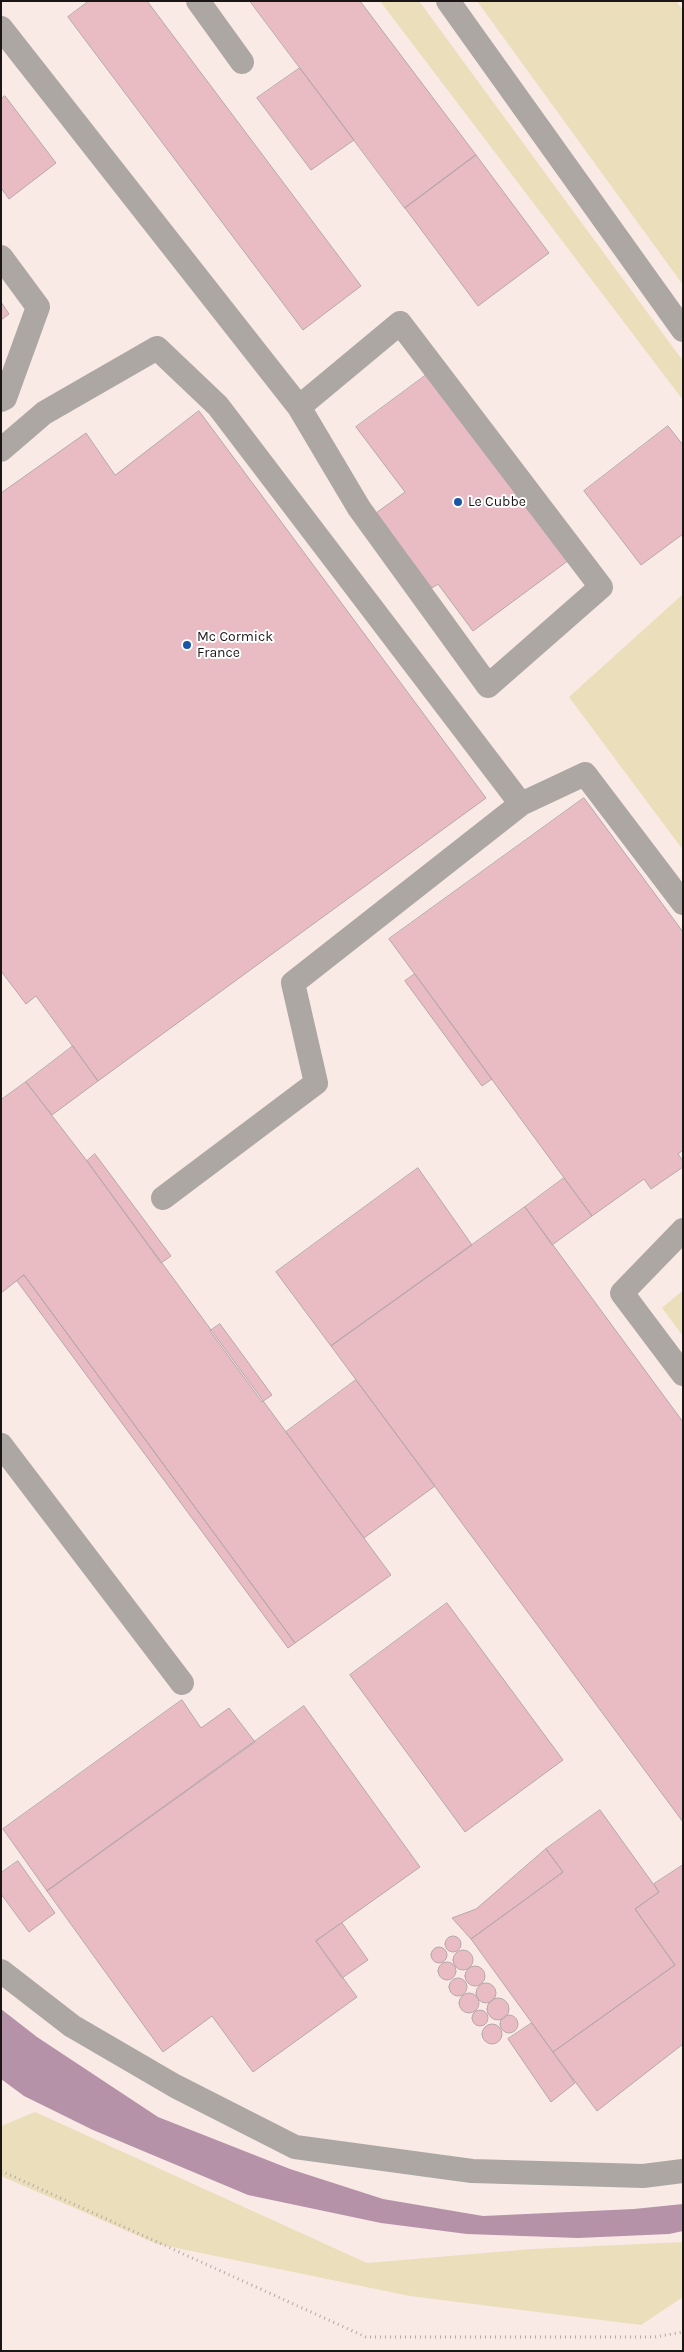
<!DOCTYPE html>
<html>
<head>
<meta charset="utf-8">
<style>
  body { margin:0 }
  #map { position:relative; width:684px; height:2352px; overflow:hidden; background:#f9eae6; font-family:Karla,sans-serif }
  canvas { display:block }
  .frame { position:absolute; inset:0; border:2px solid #1b1615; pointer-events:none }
</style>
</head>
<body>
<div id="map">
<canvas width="684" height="2352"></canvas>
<div class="frame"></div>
</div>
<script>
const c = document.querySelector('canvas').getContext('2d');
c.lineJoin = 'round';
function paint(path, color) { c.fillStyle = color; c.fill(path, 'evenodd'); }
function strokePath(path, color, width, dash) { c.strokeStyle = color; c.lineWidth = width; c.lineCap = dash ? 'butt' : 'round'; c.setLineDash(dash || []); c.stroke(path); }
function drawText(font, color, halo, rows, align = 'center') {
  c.font = font + ' Karla,sans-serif'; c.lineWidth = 4; c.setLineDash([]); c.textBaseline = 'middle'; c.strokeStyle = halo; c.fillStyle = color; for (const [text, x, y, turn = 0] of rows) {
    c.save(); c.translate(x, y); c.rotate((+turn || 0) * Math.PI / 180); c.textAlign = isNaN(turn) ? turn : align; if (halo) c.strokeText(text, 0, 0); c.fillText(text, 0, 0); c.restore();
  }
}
const green = new Path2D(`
  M380 1H419L683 361V400Z
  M477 1H676L683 10V285Z
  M683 594V850L569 697Z
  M682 1291 683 1293V1336L662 1308Z
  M35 2112 367 2263 532 2249 683 2242V2297L641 2325 410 2296 157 2244 1 2176V2126Z`);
const water = new Path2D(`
  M1 2009 37 2037 158 2117 290 2169 383 2199 483 2216 634 2209 683 2204V2231L669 2234 578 2238 467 2234 381 2223 248 2195 93 2130 24 2096 1 2079Z`);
const building = new Path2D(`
  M89 1H147L361 286 303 330 68 17Z
  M250 1H360L476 155 405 208Z
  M300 68 354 140 311 170 257 98Z
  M5 96 56 163 9 199 1 188V99Z
  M476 155 549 253 478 306 405 208Z
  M1 302 9 314 1 320Z
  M429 373 569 560 473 631 438 584 432 588 376 513 405 492 356 427Z
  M199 411 486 798 98 1081 36 996 26 1004 1 971V493L86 433 115 475Z
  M668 426 683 445V534L641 565 584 491Z
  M584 798 683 932V1150L678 1154 683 1161V1167L651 1189 644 1179 592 1216 389 939Z
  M415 974 492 1079 482 1086 405 981Z
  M73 1046 98 1081 52 1115 26 1082Z
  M26 1082 87 1161 391 1575 295 1643 24 1275 1 1293V1100Z
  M95 1154 171 1256 161 1263 87 1161Z
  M418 1168 472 1245 331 1346 276 1272Z
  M564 1178 592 1216 552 1245 525 1207Z
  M525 1207 683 1422V1822L331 1346Z
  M24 1275 295 1643 288 1648 17 1281Z
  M220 1324 272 1395 262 1402 210 1331Z
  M356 1380 435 1486 364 1538 286 1432Z
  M447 1603 563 1760 465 1832 350 1675Z
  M182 1700 201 1728 229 1708 255 1742 47 1891 3 1829Z
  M304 1706 420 1867 316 1941 357 1997 253 2072 212 2016 163 2052 47 1891Z
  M600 1810 659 1892 635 1909 675 1965 553 2052 471 1939 563 1872 546 1849Z
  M546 1849 563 1872 471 1939 452 1918 476 1909Z
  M18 1861 55 1913 29 1932 1 1894V1873Z
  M683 1865V2044L597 2111 553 2052 675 1965 635 1909 659 1892 654 1884Z
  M342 1923 368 1960 342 1978 316 1941Z
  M445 1944a8 8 0 1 1 16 0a8 8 0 1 1-16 0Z
  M431 1955a8 8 0 1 1 16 0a8 8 0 1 1-16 0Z
  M453 1960a10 10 0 1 1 20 0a10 10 0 1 1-20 0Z
  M438 1971a9 9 0 1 1 18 0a9 9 0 1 1-18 0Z
  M465 1976a10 10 0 1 1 20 0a10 10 0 1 1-20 0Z
  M449 1987a9 9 0 1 1 18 0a9 9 0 1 1-18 0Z
  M476 1993a10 10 0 1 1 20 0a10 10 0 1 1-20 0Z
  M459 2003a10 10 0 1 1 20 0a10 10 0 1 1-20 0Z
  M487 2009a11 11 0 1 1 22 0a11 11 0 1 1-22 0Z
  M472 2018a8 8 0 1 1 16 0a8 8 0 1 1-16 0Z
  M500 2024a9 9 0 1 1 18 0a9 9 0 1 1-18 0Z
  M532 2023 575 2083 551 2102 508 2039Z
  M482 2034a10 10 0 1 1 20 0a10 10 0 1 1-20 0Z`);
const path = new Path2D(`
  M1 2171 366 2337H655L683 2332`);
const lane = new Path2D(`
  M198 1 242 62
  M448 1 683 330
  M1 28 299 407 359 508 488 686 601 587 400 323 299 407
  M1 257 38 307 5 398 1 400
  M1 450 44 413 157 348 218 406 521 804 585 774 683 903
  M163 1198 316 1083 293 983 521 804
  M683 1230 622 1293 683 1374
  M1 1445 182 1683
  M1 1971 72 2026 175 2086 295 2147 472 2171 643 2176 683 2171`);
const markers = [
  [458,502,5,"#1956a7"],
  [187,645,5,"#1956a7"]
];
const poiNames = [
  ["Le Cubbe",468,502],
  ["Mc Cormick",197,637],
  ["France",197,653]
];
paint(green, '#eadebb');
paint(water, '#b692a9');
paint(building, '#e9bcc3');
strokePath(building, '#b6a7a9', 1);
strokePath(path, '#b4a8a5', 3, [1, 4]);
strokePath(lane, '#aca7a3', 24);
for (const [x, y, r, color] of markers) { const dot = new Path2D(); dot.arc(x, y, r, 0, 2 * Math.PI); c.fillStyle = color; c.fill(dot); strokePath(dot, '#fff', 2); }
drawText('14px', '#1b1615', '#fff', poiNames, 'left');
</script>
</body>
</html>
